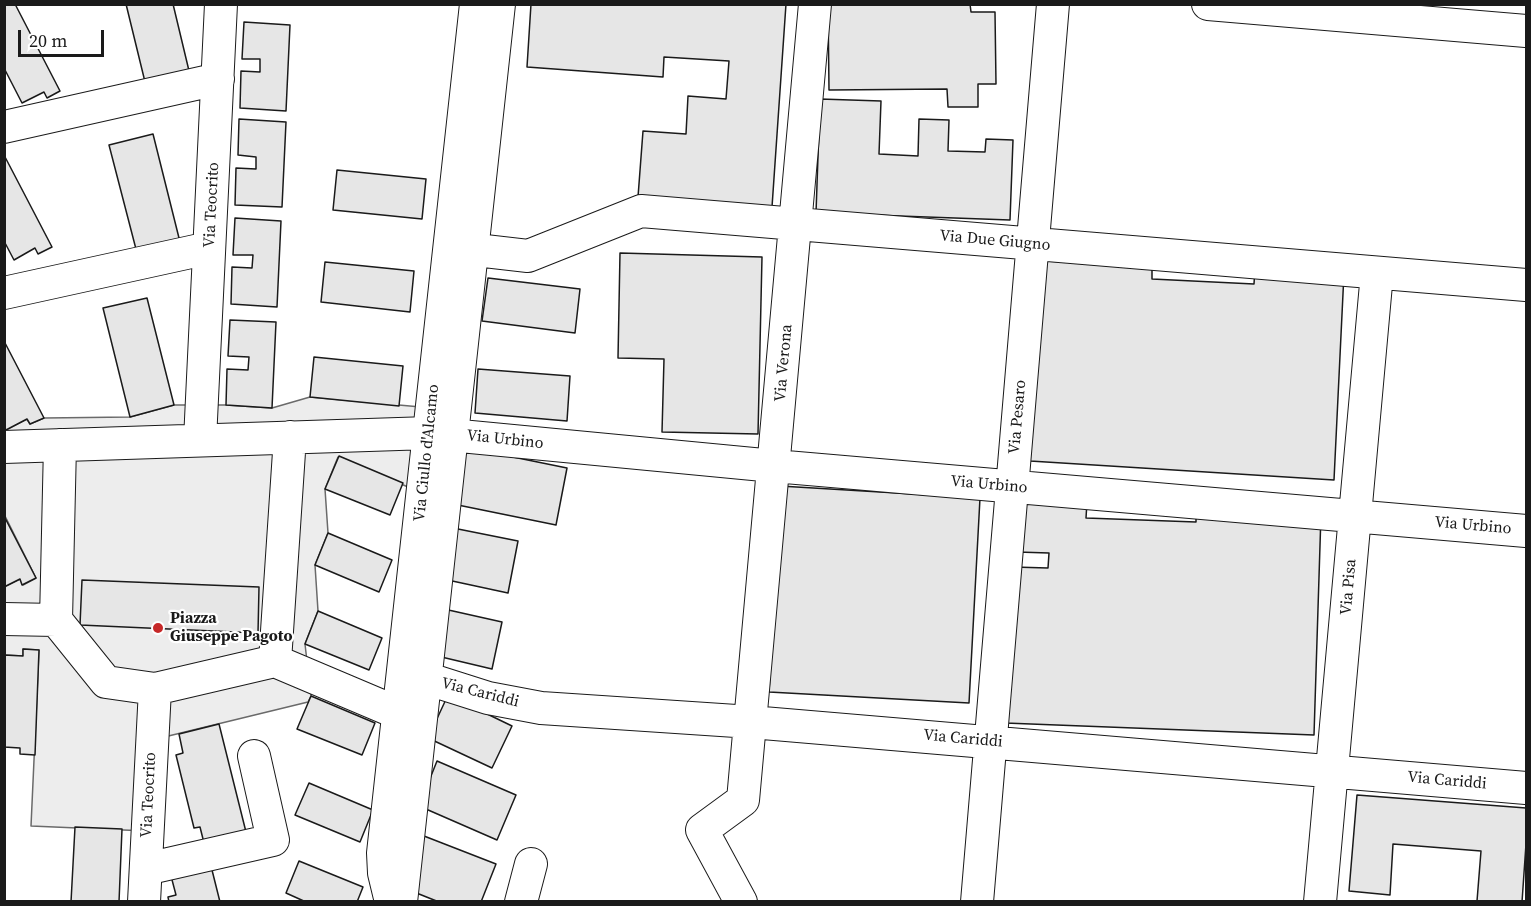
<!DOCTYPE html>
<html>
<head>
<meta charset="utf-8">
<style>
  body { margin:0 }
  #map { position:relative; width:1531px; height:906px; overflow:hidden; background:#fff; font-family:"Source Serif 4",serif }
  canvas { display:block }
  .frame { position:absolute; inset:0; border:6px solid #1a1a1a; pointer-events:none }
  .scale { position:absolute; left:18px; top:30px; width:86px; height:27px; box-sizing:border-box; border:3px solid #1a1a1a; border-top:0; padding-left:8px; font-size:18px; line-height:21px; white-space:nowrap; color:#1a1a1a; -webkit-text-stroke:4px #fff; paint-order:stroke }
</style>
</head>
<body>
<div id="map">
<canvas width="1531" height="906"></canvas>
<div class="frame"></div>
<div class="scale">20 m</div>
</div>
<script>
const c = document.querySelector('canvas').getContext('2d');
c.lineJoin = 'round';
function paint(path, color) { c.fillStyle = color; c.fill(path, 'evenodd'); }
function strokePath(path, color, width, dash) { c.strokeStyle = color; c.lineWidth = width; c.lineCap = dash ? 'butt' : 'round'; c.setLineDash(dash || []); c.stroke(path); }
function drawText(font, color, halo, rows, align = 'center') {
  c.font = font + ' "Source Serif 4",serif'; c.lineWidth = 4.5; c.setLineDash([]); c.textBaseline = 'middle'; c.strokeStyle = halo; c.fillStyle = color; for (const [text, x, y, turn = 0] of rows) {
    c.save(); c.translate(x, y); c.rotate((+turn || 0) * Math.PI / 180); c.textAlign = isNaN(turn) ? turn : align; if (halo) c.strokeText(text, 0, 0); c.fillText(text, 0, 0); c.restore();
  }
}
const parking = new Path2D(`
  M310 397 432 408 422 493 338 457 325 489 328 533 315 565 318 611 305 644 311 696 308 702 152 740 147 831 31 826 39 650 23 649V656L5 655 4 587 20 579 23 585 36 578 5 516V430L27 419 30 424 44 418 130 417 174 405H226L272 408Z`);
const building = new Path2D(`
  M4 4H15L60 91 47 98 44 92 22 103 4 68Z
  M126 4H173L190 75 146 86Z
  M531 4H786L772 207 638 197 643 131 686 134 688 96 726 99 729 61 664 57 663 77 527 67Z
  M828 4H970L971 12H995L996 84H978V107H948L947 89 829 90Z
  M244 22 290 25 286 111 240 108 241 71 260 72V59H242Z
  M820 99 881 101 879 154 918 156 919 119 949 120 948 151 985 152 986 139 1013 140 1010 220 816 213Z
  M239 119 286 122 282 207 235 205 236 168 256 169V157L238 155Z
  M153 134 180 242 137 253 109 145Z
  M4 155 52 247 38 254 35 248 14 260 4 241Z
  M337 170 426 179 422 219 333 210Z
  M235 218 281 221 277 307 231 304 232 267 252 268 253 255H233Z
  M620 253 762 257 758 434 662 432 664 359 618 358Z
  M1041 261 1152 264V279L1254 284 1255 268 1344 273 1334 480 1030 461Z
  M325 262 414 271 410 312 321 302Z
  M488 278 580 289 575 333 482 321Z
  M147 298 174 405 130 417 103 308Z
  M230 320 276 322 272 408 226 405 227 369 248 370 249 357 228 356Z
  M4 341 44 418 30 424 27 419 6 430 4 427Z
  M314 357 403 366 399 406 310 397Z
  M478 369 570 376 567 421 475 413Z
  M459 446 567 468 556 525 448 503Z
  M339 456 403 483 390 515 325 489Z
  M780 486 980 498 969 703 769 692Z
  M1019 500 1087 502 1086 518 1196 522V510L1321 514 1314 735 1005 723 1013 567 1048 568 1049 553 1017 552Z
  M4 516 36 578 22 585 20 579 4 587Z
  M453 528 518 541 508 593 443 579Z
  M328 533 392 560 379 592 315 565Z
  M82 580 259 587 258 633 80 625Z
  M444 609 502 622 492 669 433 655Z
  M318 611 382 638 369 670 305 644Z
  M23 649 39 650 35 755 20 754V748L4 747V655L23 656Z
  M448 695 512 726 492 768 428 738Z
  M311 696 375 723 362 755 297 729Z
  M219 724 247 836 205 847 200 827 194 828 176 755 183 753 179 734Z
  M437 761 516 795 497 840 419 806Z
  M309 783 373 810 360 842 295 815Z
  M1357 795 1526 808V844L1522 902 1477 901 1481 851 1393 844 1390 895 1349 891Z
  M75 827 122 829 119 902H71Z
  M424 836 496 864 481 902H439L404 888Z
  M299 861 363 887 357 902H306L286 893Z
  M211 866 220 902H169L168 897 176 895 171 876Z`);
const minor = new Path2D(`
  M1208 4 1526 31
  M4 127 218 79
  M450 247 528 256 641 211 1526 285
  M4 293 209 248
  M200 440 221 4
  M4 447 429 433 774 466 1526 531
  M4 619 56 620 106 682 155 689 275 661 398 713
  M56 620 60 445
  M275 661 290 437
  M403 671 488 698 541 708 751 722 1526 788
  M146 869 273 840 254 756
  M144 902 155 689
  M391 902 384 873 383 853 476 4
  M401 902 499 4
  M521 902 531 864
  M741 902 702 830 743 800 815 4
  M977 902 1053 4
  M1320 902 1377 273`);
const markers = [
  [158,628,6,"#c62828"]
];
const streetNames = [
  ["Via Teocrito",212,205,-87],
  ["Via Due Giugno",995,241,5],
  ["Via Verona",784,363,-85],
  ["Via Pesaro",1018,417,-85],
  ["Via Urbino",505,440,6],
  ["Via Ciullo d'Alcamo",427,453,-84],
  ["Via Urbino",989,485,5],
  ["Via Urbino",1473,526,5],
  ["Via Pisa",1349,587,-85],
  ["Via Cariddi",480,693,14],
  ["Via Cariddi",963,739,5],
  ["Via Cariddi",1447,781,5],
  ["Via Teocrito",149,795,-87]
];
const poiNames = [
  ["Piazza",170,619],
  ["Giuseppe Pagoto",170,637]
];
paint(parking, '#ededed');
strokePath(parking, '#6a6a6a', 1.5);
paint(building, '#e6e6e6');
strokePath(building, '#1a1a1a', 1.5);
strokePath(minor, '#1a1a1a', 34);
strokePath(minor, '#fff', 32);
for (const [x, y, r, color] of markers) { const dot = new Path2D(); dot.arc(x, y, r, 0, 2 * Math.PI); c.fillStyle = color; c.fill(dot); strokePath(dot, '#fff', 2); }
drawText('16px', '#1a1a1a', '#fff', streetNames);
drawText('bold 16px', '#1a1a1a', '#fff', poiNames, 'left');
</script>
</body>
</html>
